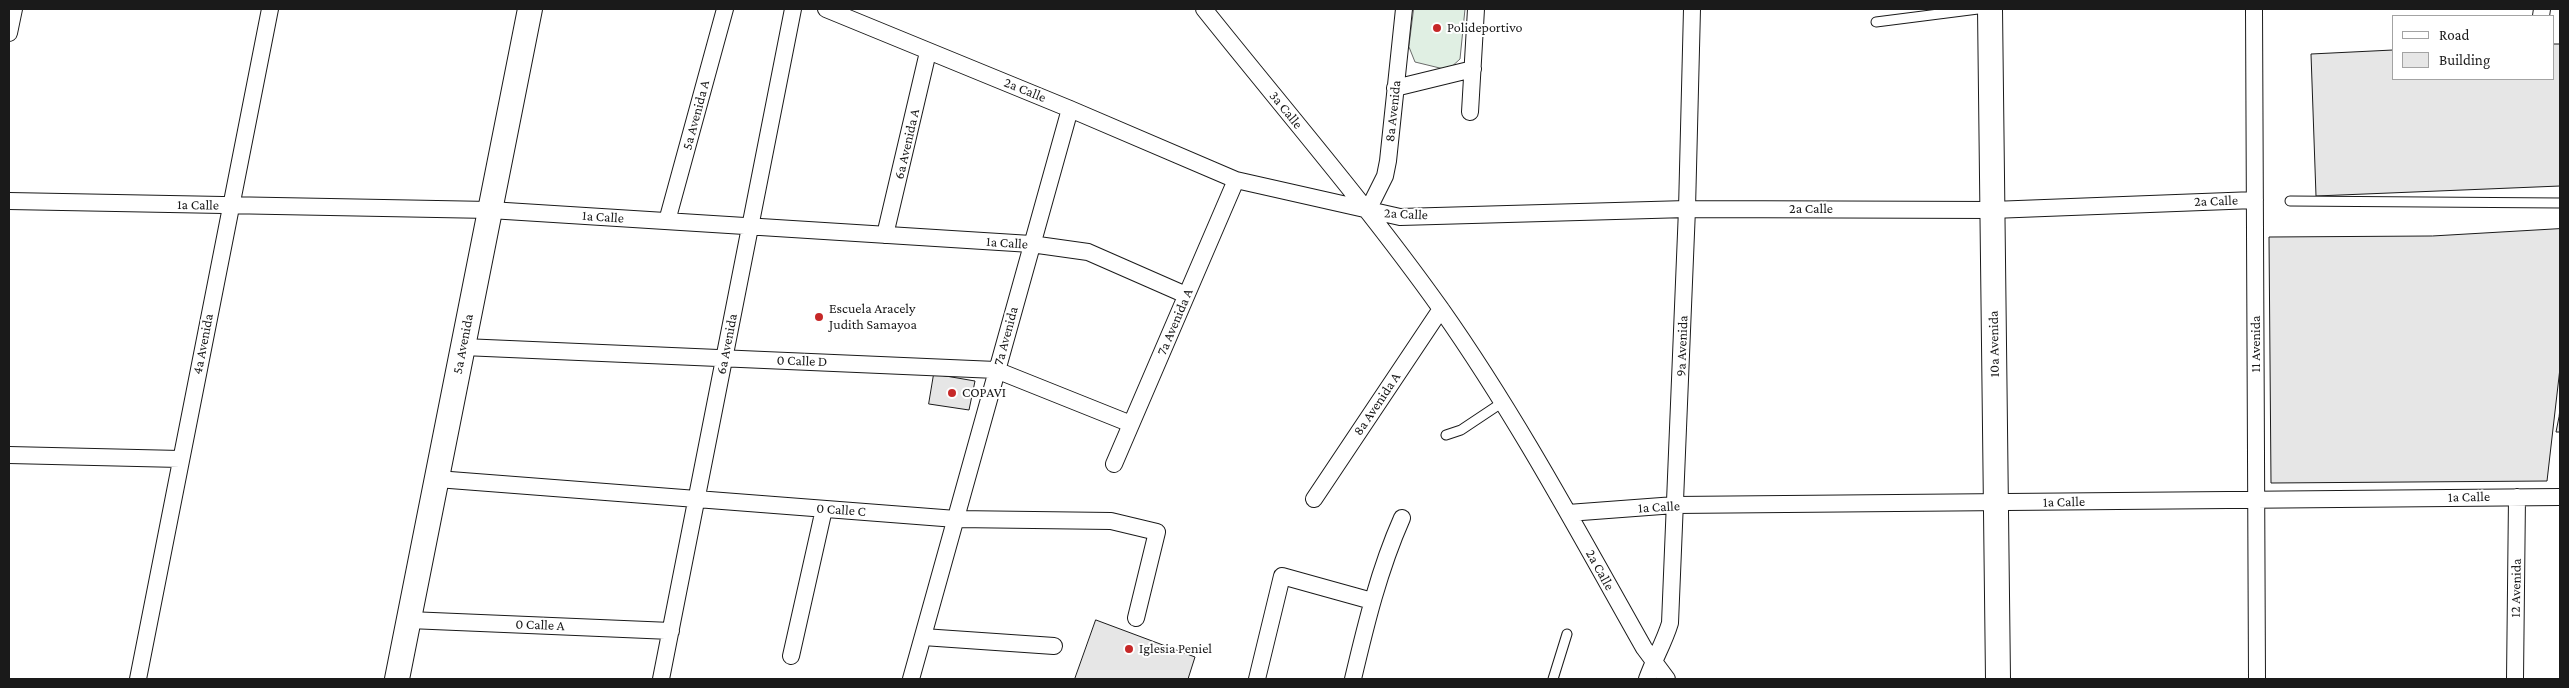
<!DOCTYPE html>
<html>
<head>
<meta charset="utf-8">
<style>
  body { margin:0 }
  #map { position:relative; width:2569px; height:688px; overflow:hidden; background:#fff; font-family:"Crimson Pro",serif }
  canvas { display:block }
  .frame { position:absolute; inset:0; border:10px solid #1a1a1a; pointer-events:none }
  .legend { position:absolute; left:2392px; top:15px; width:162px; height:65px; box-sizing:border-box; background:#fff; border:1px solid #a3a3a3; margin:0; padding:6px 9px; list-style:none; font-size:15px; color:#1a1a1a }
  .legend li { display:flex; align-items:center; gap:10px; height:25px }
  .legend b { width:25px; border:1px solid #a3a3a3 }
</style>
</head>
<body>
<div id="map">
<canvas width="2569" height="688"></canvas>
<div class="frame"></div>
<ul class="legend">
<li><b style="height:6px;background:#fff"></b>Road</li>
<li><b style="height:14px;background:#e6e6e6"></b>Building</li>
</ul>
</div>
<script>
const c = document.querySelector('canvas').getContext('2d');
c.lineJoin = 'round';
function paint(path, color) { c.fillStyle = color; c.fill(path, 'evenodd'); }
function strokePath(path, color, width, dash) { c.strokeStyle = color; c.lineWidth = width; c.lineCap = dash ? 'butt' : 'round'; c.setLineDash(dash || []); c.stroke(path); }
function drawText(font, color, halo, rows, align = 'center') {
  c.font = font + ' "Crimson Pro",serif'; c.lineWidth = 4; c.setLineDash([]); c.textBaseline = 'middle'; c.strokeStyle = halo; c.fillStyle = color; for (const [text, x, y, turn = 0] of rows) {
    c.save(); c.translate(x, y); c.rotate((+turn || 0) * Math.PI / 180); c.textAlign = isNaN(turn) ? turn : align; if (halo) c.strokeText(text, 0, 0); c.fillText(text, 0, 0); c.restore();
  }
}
const green = new Path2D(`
  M1414 9H1465L1460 59 1448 70 1415 62 1409 47Z`);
const building = new Path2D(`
  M2553 44H2560V186L2316 196 2311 54 2393 50V79H2553Z
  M2560 229V368L2547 481 2271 483 2269 237 2432 236Z
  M934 374 975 381 969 410 929 404Z
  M2560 409V432H2556L2559 417Z
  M1096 620 1195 657 1188 679H1075Z`);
const lane = new Path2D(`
  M1876 22 1978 9
  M2290 201 2560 203
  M1446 435 1461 430 1503 402
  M1553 679 1567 634`);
const street = new Path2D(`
  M826 9 1070 109 1236 180 1400 217 1687 209 1992 210 2255 200
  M1204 9C1283 108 1367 205 1441 309 1517 417 1579 533 1644 648L1667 679
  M2254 9 2257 679
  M2541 16 2542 9
  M9 33 14 9
  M1395 88 1473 69
  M1470 112 1476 9
  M9 201 490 210 1031 244 1088 252 1186 295
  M1368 210 1385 176 1388 161 1404 9
  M667 221 725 9
  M885 235 928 52
  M463 347 996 370 1131 424
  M9 455 180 459
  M1114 464 1236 180
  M437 479 956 519 1111 521 1157 532 1136 618
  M1314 499 1441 309
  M1568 513 1675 505 2560 497
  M409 620 671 631
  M923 637 1054 646
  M791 656 824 509
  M138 679 270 9
  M661 679 793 9
  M911 679 1070 109
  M1257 679 1282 576 1372 601
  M1353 679C1366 624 1379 570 1402 518
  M1647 679C1654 659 1664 643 1670 623L1687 209 1692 9
  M2515 679 2517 497`);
const secondary = new Path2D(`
  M1990 9 1998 679
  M397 679 530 9`);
const markers = [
  [1437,28,5,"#c62828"],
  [819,317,5,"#c62828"],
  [952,393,5,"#c62828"],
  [1129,649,5,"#c62828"]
];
const poiNames = [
  ["Polideportivo",1447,28],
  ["Escuela Aracely",829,309],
  ["Judith Samayoa",829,325],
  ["COPAVI",962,393],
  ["Iglesia Peniel",1139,649]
];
const streetNames = [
  ["2a Calle",1025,90,22],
  ["3a Calle",1286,110,51],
  ["8a Avenida",1393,111,-84],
  ["5a Avenida A",696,115,-75],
  ["6a Avenida A",907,144,-77],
  ["2a Calle",2216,201,-2],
  ["1a Calle",198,205,1],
  ["2a Calle",1811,209],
  ["2a Calle",1406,214,3],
  ["1a Calle",603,217,4],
  ["1a Calle",1007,243,4],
  ["7a Avenida A",1175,322,-67],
  ["7a Avenida",1006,336,-75],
  ["4a Avenida",203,344,-79],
  ["5a Avenida",463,344,-79],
  ["6a Avenida",727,344,-79],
  ["10a Avenida",1994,344,-91],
  ["11 Avenida",2256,344,-90],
  ["9a Avenida",1682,346,-88],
  ["0 Calle D",802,361,2],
  ["8a Avenida A",1377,404,-56],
  ["1a Calle",2469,497,-1],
  ["1a Calle",2064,502,-1],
  ["1a Calle",1659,507,-3],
  ["0 Calle C",841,510,4],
  ["2a Calle",1600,570,61],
  ["12 Avenida",2516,588,-89],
  ["0 Calle A",540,625,2]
];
paint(green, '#e0efe3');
strokePath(green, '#6a6a6a', 1);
paint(building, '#e6e6e6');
strokePath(building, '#1a1a1a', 1);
strokePath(lane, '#1a1a1a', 11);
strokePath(street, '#1a1a1a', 18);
strokePath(secondary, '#1a1a1a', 26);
strokePath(lane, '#fff', 9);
strokePath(street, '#fff', 16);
strokePath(secondary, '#fff', 24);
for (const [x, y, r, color] of markers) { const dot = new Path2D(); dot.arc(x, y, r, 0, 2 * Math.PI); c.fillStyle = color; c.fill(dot); strokePath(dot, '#fff', 2); }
drawText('14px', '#1a1a1a', '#fff', poiNames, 'left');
drawText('14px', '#1a1a1a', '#fff', streetNames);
</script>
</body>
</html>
